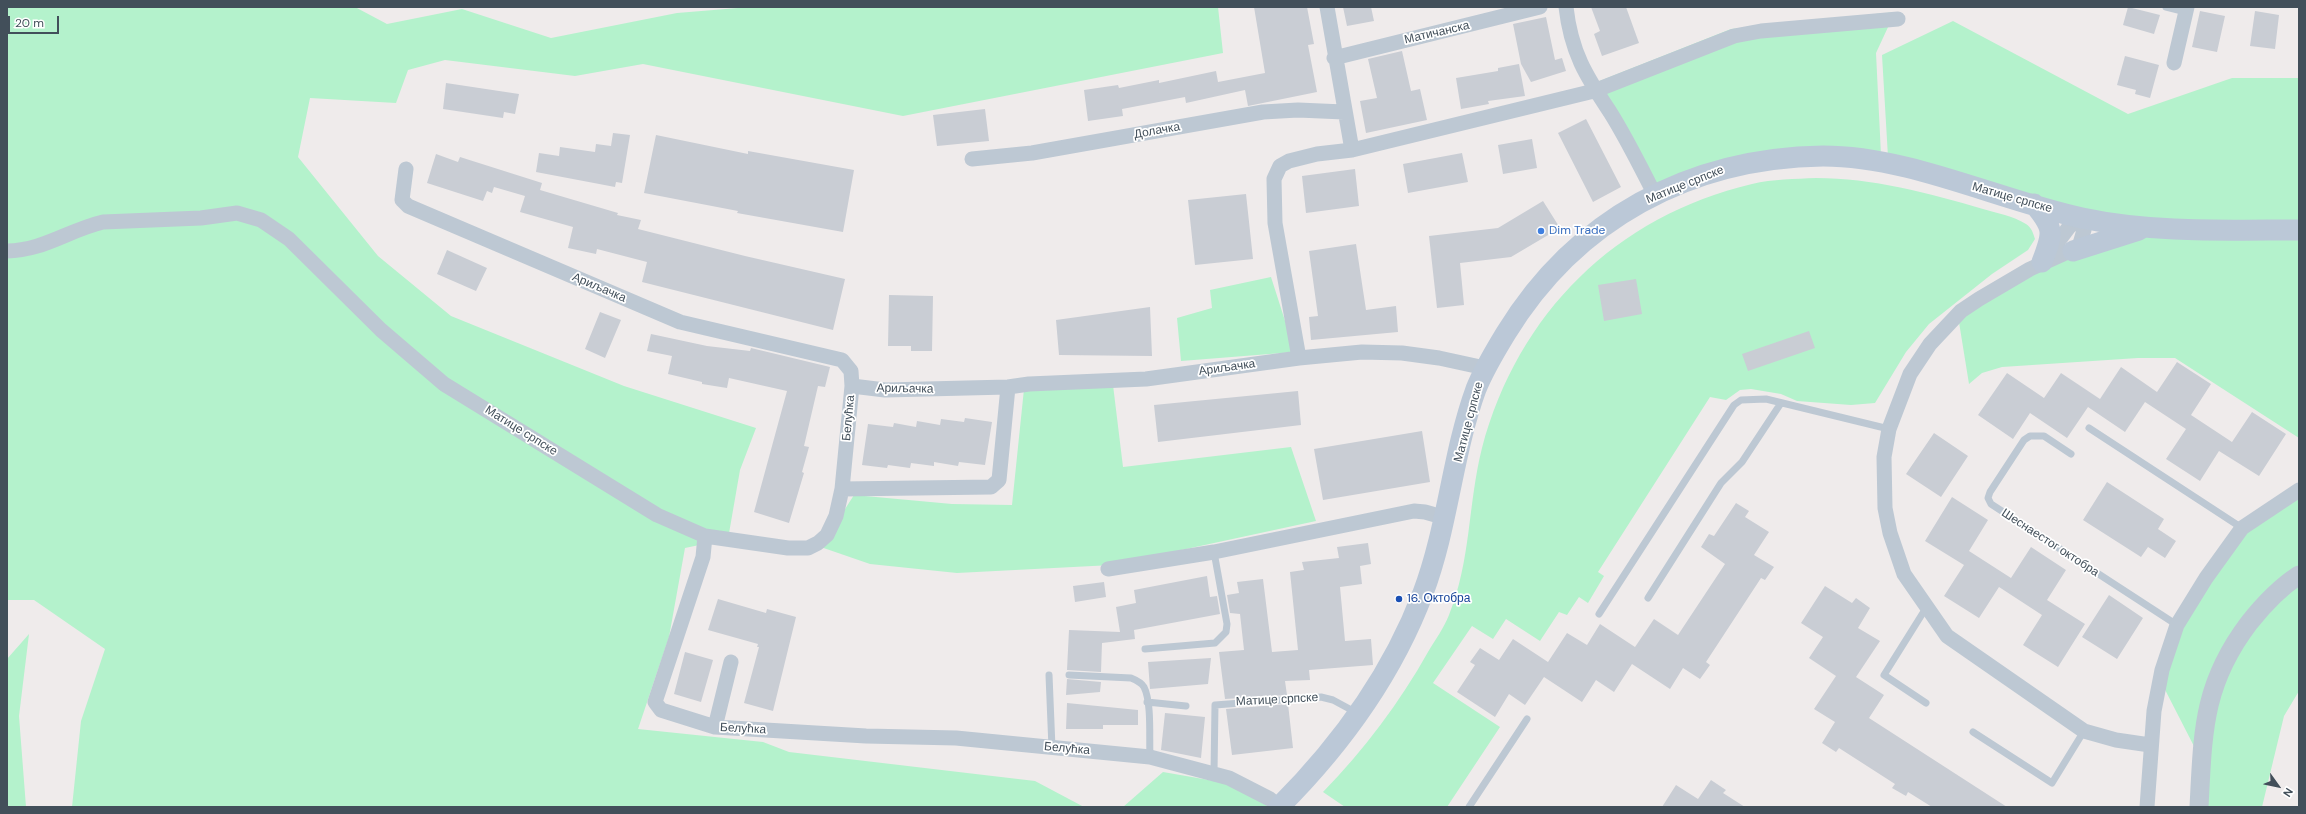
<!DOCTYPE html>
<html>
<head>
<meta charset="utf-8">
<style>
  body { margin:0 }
  #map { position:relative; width:2306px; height:814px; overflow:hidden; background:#efebeb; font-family:"DM Sans",sans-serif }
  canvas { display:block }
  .frame { position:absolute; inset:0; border:8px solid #424f5a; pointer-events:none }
  .north { position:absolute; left:2258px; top:766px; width:40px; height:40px; -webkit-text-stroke:3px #fff; paint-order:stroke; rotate:123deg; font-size:11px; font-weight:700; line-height:16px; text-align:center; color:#424f5a }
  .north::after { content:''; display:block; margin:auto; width:14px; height:18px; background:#424f5a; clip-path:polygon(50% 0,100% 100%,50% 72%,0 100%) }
  .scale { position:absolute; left:8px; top:16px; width:51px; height:18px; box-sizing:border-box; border:2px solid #424f5a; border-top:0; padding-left:5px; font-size:12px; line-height:14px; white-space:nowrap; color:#424f5a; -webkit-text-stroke:3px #fff; paint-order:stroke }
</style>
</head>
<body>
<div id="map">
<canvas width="2306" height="814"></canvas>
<div class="frame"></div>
<div class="north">N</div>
<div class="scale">20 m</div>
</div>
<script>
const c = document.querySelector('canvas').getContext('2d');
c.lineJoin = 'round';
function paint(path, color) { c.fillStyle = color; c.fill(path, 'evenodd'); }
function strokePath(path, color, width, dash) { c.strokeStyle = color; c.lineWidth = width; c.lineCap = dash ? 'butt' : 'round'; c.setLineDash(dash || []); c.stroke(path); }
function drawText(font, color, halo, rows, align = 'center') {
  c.font = font + ' "DM Sans",sans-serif'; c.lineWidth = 3.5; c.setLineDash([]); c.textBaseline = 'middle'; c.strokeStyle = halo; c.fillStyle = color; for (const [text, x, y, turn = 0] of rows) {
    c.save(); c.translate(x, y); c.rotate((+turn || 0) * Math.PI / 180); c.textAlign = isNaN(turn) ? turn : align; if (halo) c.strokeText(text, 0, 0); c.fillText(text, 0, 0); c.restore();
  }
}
const green = new Path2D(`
  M7 7H355L387 24 462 9 551 38 677 13 750 7H1218L1223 53 903 116 643 64 575 76 445 60 408 70 396 103 310 98 298 157 378 256 451 316 624 386 756 428 740 470 728 539 685 548 669 637 638 729 763 742 789 752 1035 781 1084 807H72L81 721 105 649 34 600H7Z
  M1895 12 1876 53 1881 155 1861 152 1652 188 1592 84 1731 29Z
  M1953 21 2128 114 2232 78H2299V225L2121 219 1888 157 1882 55Z
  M1816 178C1872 178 1929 193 1983 209 1997 213 2013 216 2026 224 2032 228 2033 233 2035 239L2028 250 1992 274 1929 324 1906 352 1875 403 1851 405 1797 401 1781 394 1751 389 1740 390 1726 400 1710 397 1598 572 1604 576 1588 603 1579 597 1567 615 1559 612 1540 641 1506 619 1493 639 1472 626 1433 683 1500 727 1447 807H1345L1323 792C1364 750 1400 702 1428 652 1435 640 1444 628 1449 615 1471 561 1468 503 1482 448 1518 313 1616 216 1752 184 1773 179 1795 179 1816 178Z
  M2149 232 2299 235V438L2175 358H2138L2002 367 1982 373 1969 384 1958 316 2026 274Z
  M1271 277 1295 352 1181 361 1177 318 1212 308 1210 290Z
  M1113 385 1123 467 1291 447 1316 521 1112 565 957 573 870 564 812 544 831 531 854 495 952 504 1012 505 1024 389Z
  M2299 494V691L2284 716 2262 807H2196L2199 756 2158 676 2174 630 2239 533Z
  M29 634 19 716 26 807H7V659Z
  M1163 772 1232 784 1269 807H1123Z`);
const building = new Path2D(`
  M1254 7H1307L1314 44 1308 45 1317 92 1248 106 1245 90 1186 103 1185 97 1122 109 1123 116 1088 121 1084 90 1118 85 1119 88 1159 80V83L1216 71 1218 82 1265 73Z
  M1343 7H1371L1374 21 1347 26Z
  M1591 7H1626L1639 43 1602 56 1594 34 1600 31Z
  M2128 7 2160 15 2154 34 2123 25Z
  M2200 11 2225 16 2217 52 2192 47Z
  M2255 11 2279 15 2275 49 2250 46Z
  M1546 17 1555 60 1562 58 1566 71 1531 82 1521 64 1513 24Z
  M1402 51 1411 91 1420 89 1427 120 1366 133 1360 101 1377 98 1368 59Z
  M2125 56 2159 65 2150 98 2135 94 2136 90 2117 85Z
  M1519 64 1525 96 1488 101 1489 104 1461 109 1456 78 1498 71V68Z
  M446 83 519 94 515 114 504 112 503 118 443 109Z
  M985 109 989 141 937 146 933 115Z
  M1586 119 1621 187 1593 202 1558 133Z
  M613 133 630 135 622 183 616 182 615 187 536 172 539 153 559 156 560 147 595 152 596 144 611 146Z
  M656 135 748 154V151L854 170 843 232 737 213 738 211 644 193Z
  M1532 139 1537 168 1503 174 1498 145Z
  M1462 153 1468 182 1408 193 1403 164Z
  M436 154 458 162 460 157 542 183 540 190 618 213 617 215 641 220 638 229 745 256 845 279 833 330 642 282 647 262 597 249 596 254 568 248 573 227 520 212 525 196 494 187 492 193 487 191 483 201 427 183Z
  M1355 169 1359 206 1306 213 1302 176Z
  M1246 194 1253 259 1195 265 1188 200Z
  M1543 201 1560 228 1511 257 1460 263 1464 305 1437 308 1429 236 1498 228Z
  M1356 244 1366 310 1396 306 1398 332 1311 340 1309 317 1318 316 1309 251Z
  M447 250 487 268 476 291 437 274Z
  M1636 279 1642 314 1604 321 1598 285Z
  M889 295 933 296 932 351H911V346H888Z
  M1150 307 1152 356 1059 355 1056 320Z
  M600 312 621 320 605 358 585 349Z
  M1809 331 1815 348 1748 371 1742 354Z
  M651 334 707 346 750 351 751 348 830 367 825 387 818 386 804 446 809 447 802 472 804 473 789 523 754 512 787 391 729 378 727 388 702 384V382L668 374 672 356 647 351Z
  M2177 362 2211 384 2191 415 2232 442 2252 412 2286 434 2259 476 2219 451 2200 481 2166 459 2186 429 2145 402 2125 432 2088 407 2067 438 2030 413 2013 439 1978 415 2007 373 2044 398 2061 373 2100 399 2121 367 2157 392Z
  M1298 391 1301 425 1158 442 1154 405Z
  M965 418 992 422 985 465 959 462 958 466 934 462V466L911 463 910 468 888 465 887 468 862 465 868 424 893 427 894 423 916 427 917 421 940 425 941 419 964 422Z
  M1422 431 1430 482 1323 500 1314 449Z
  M1934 433 1968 456 1941 497 1906 474Z
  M2107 482 2164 519 2158 529 2176 541 2165 558 2148 547 2141 557 2083 520Z
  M1952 497 1988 520 1969 551 2011 578 2031 547 2066 570 2047 600 2085 624 2058 667 2023 645 2042 615 1999 587 1979 618 1944 596 1964 565 1925 541Z
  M1736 503 1749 511 1745 517 1769 532 1754 555 1774 567 1765 580 1761 578 1706 662 1710 665 1700 679 1683 668 1670 689 1632 664 1614 692 1596 680 1582 702 1544 677 1525 705 1509 694 1495 717 1457 692 1475 665 1470 662 1480 648 1499 660 1513 639 1548 662 1567 633 1587 645 1600 624 1635 647 1654 619 1678 635 1725 564 1701 547 1709 534 1714 536Z
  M1368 543 1371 564 1360 566 1362 584 1340 587 1345 641 1371 639 1373 665 1309 670 1310 680 1285 681 1287 695 1225 699 1219 652 1244 650 1240 614 1230 613 1227 595 1239 593 1237 582 1263 579 1272 652 1298 650 1290 572 1304 570 1302 562 1339 558 1337 547Z
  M1207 576 1210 597 1217 596 1220 614 1134 630 1135 639 1102 643 1101 672 1067 670 1069 630 1120 632 1116 607 1136 603 1134 590Z
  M1104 582 1106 597 1075 602 1073 586Z
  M1825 586 1852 603 1856 598 1870 608 1858 628 1880 641 1856 677 1884 695 1869 718 2007 807H1932L1908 792 1906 796 1892 788 1895 784 1839 748 1836 752 1822 743 1835 722 1814 709 1836 676 1809 658 1823 637 1801 623Z
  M2109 595 2143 618 2117 659 2082 637Z
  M718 599 766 613 767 609 796 617 773 711 744 703 759 647H757L758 644 708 630Z
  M685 652 713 660 701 702 674 694Z
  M1211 658 1208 684 1150 689 1148 662Z
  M1067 679 1101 682 1100 692 1066 695Z
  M1067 703 1138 710V725H1103V729H1066Z
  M1288 704 1293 748 1232 755 1226 709Z
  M1165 713 1205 717 1201 758 1161 750Z
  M1711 780 1726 790 1723 793 1745 807H1662L1676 785 1698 799Z`);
const service = new Path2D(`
  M2166 7 2186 12
  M2089 428 2242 528
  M2071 454 2044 436H2030L2024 440 1990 492 1988 498 1991 504 2177 625
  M1648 598 1721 483 1742 462 1781 403
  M1926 608 1884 675 1926 703
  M1599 614 1734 405 1741 400 1766 399 1889 429
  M1145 649 1215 643 1226 632 1227 624 1214 552
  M1049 675 1052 748
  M1069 675 1131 678C1136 680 1141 682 1144 687 1152 703 1149 739 1150 757
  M1147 702 1186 706
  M1973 732 2052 783 2084 731
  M1214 773 1215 705 1321 697 1333 700 1357 713
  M1469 807 1527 719`);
const minor = new Path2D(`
  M1327 7 1352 150
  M1566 7C1571 52 1586 76 1610 112 1627 139 1641 168 1655 195
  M1334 58 1540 7
  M2174 63 2187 7
  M972 159 1032 153 1263 112 1298 110 1344 112
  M7 251C42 251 69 230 103 222L201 218 237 213 261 220 289 239 381 330 444 384 657 515 705 536 788 548H808L818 543 827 535 836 516 842 489 852 386 851 371 842 360 680 322 408 206 402 200 406 169
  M2048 255 2069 227 2080 218 2084 230 2079 247 2030 269 1979 299 1961 311 1930 344 1910 374 1889 429 1884 457 1885 508 1890 533 1904 574 1947 636 2084 731 2116 740 2150 745
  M1299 358 1275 223 1274 179 1280 166 1289 161 1317 154 1352 150 1594 91 1734 36 1761 31 1898 19
  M852 386 885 390 1008 387 1029 384 1146 379 1299 358 1362 352 1402 353 1439 358 1485 368
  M842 489 991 487 999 480 1008 387
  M705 536 703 557 655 702 661 710 715 727 866 736 956 738 1150 757 1229 778 1270 799 1280 807
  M1108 569 1214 552 1414 511 1425 512 1446 518
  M715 727 731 662
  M2147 807 2154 711 2162 670 2177 625 2206 578 2242 528 2299 490`);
const tertiary = new Path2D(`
  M2199 807C2203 733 2202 685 2249 623 2264 604 2279 588 2299 575`);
const secondary = new Path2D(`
  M2034 204C2055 229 2053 233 2042 262
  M2073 251 2139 230
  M1279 807C1341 745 1392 675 1423 593 1448 527 1452 455 1476 389 1484 369 1495 351 1506 333 1576 219 1689 158 1823 156 1909 156 1998 200 2082 218 2152 233 2227 230 2299 230`);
const markers = [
  [1541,231,4,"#3f7fe0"],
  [1399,599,4,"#1a4fb4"]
];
const streetNames = [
  ["Матичанска",1437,33,-13],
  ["Долачка",1157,131,-10],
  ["Матице српске",1685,185,-22],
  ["Матице српске",2012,198,16],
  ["Ариљачка",599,288,23],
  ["Ариљачка",1227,368,-8],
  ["Ариљачка",905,389,1],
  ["Белућка",849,418,-85],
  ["Матице српске",1469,422,-75],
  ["Матице српске",521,431,32],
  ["Шеснаестог октобра",2050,543,33],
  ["Матице српске",1277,700,-3],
  ["Белућка",743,729,3],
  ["Белућка",1067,749,5]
];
const shopNames = [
  ["Dim Trade",1549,231]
];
const transitNames = [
  ["16. Октобра",1407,599]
];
paint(green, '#b4f2cc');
paint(building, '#c9cdd4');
strokePath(service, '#bdc8d3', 7);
strokePath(minor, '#bdc8d3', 15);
strokePath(tertiary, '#bdc8d3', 19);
strokePath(secondary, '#bbc8d7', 21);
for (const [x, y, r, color] of markers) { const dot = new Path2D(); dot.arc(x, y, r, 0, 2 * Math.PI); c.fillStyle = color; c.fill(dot); strokePath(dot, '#fff', 1.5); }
drawText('12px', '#424f5a', '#fff', streetNames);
drawText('12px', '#366cbe', '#fff', shopNames, 'left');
drawText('12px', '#164399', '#fff', transitNames, 'left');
</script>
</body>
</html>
